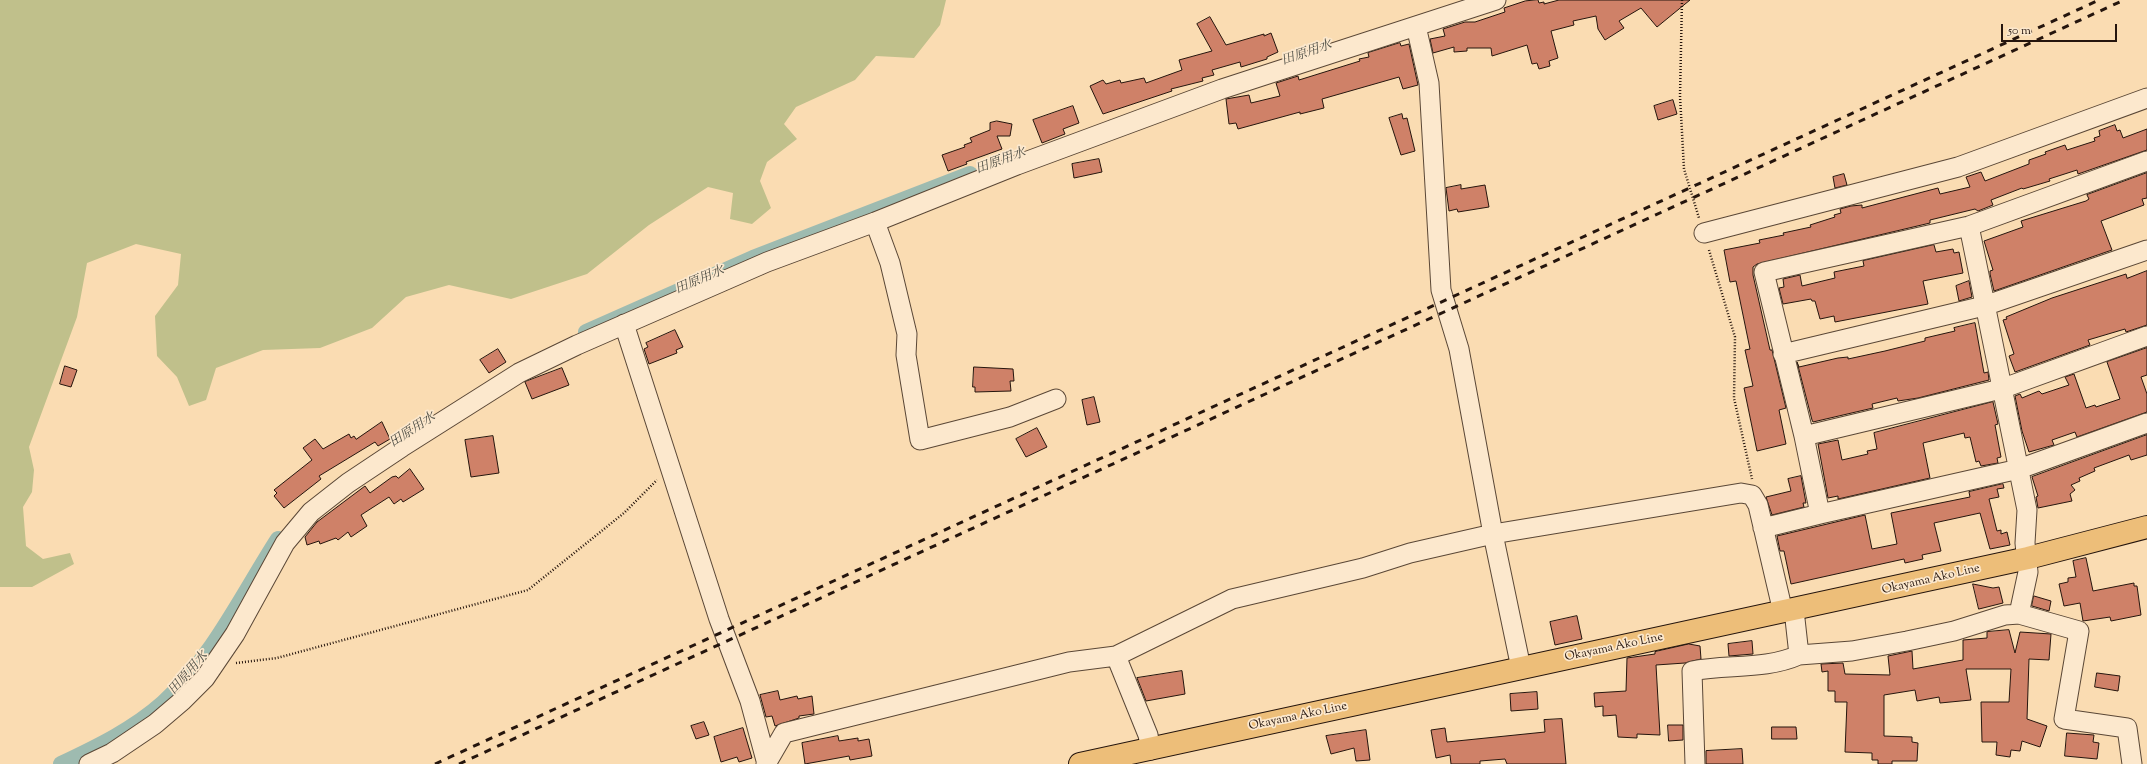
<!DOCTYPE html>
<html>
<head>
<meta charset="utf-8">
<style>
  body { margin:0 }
  #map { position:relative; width:2147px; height:764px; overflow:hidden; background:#fadcb2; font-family:"Sorts Mill Goudy",serif }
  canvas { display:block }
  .scale { position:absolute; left:2001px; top:24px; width:116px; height:18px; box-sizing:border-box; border:2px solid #25150d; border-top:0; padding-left:5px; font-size:12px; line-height:14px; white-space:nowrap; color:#25150d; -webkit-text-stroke:3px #fce8cd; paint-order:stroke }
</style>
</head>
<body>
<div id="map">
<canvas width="2147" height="764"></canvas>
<div class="scale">50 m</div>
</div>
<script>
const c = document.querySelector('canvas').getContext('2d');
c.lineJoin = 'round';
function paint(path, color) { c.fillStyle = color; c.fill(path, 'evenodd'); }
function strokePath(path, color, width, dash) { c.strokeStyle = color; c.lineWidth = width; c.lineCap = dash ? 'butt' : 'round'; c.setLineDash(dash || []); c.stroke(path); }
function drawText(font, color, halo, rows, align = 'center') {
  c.font = font + ' "Sorts Mill Goudy","Noto Serif JP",serif'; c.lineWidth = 3.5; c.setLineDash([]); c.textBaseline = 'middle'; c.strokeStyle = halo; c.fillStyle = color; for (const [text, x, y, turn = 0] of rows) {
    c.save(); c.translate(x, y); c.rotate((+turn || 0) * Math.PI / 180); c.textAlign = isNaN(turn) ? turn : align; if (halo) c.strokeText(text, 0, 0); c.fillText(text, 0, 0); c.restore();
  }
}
const green = new Path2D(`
  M0 0H946L940 25 914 58 876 56 855 80 796 107 784 124 797 139 767 162 760 181 771 208 752 224 730 219 733 193 708 187 649 225 587 274 511 299 449 285 406 297 372 328 320 348 263 350 216 368 206 400 189 406 177 377 157 356 155 316 178 285 181 254 136 244 87 263 77 317 29 447 34 470 32 492 23 507 26 546 43 559 70 553 74 564 32 587H0Z`);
const canal = new Path2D(`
  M586 332 753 258 970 174
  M61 764C97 747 134 729 163 703 213 657 242 595 278 539`);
const building = new Path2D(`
  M1538 0 1539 3 1544 2V4L1559 0H1690L1657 27 1641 8 1619 21 1624 28 1605 40 1598 29 1596 16 1573 21 1574 25 1551 31 1558 58 1549 61 1550 66 1539 69 1537 63 1532 64 1527 45 1492 56 1491 48H1467V51L1454 52V47L1433 53 1430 39 1445 36 1443 29 1465 22H1475L1505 12 1504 8 1525 1Z
  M1210 17 1226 45 1264 34V36L1271 33 1278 52 1267 57V59L1241 67 1240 62 1212 70 1214 75 1202 78 1203 81 1171 89 1172 91 1103 114 1090 86 1103 80 1106 84 1120 80 1121 83 1144 78 1146 83 1182 70 1179 60 1212 51 1197 24Z
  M1400 43 1401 46 1409 44 1418 85 1403 89 1399 77 1322 99 1324 108 1300 114V112L1238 129 1236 123 1229 124 1226 99 1249 95 1251 103 1280 96 1276 83 1298 76 1299 80 1360 61 1359 59 1369 57 1368 53Z
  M1673 100 1677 114 1658 120 1654 106Z
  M1073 106 1079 123 1063 129 1065 134 1042 143 1033 120Z
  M1402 114 1403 119 1407 118 1415 151 1401 155 1389 118Z
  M997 121 1012 124 1010 136H997L1002 149 966 162 967 164 948 171 942 155 965 147 964 145 972 142 970 138 990 130V123Z
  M2115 125 2117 131 2120 130 2123 138 2147 129V150L2078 174 2077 170 2049 179 2050 181 2023 189 2022 188 1991 200 1993 205 1978 211 1975 209 1930 220V223L1757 264 1753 267V275L1770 350H1772L1786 408 1779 410 1786 444 1757 451 1744 388 1753 386 1745 350 1750 349 1736 281 1730 282 1724 250 1760 243 1759 240 1784 235 1783 233 1811 227 1810 225 1835 217 1834 215 1841 213 1840 209 1851 206 1862 205V208L1938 188 1940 194 1970 187 1966 177 1981 172 1985 181 2029 164V160L2046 154 2045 152 2065 145 2067 150 2095 141 2094 138 2100 136 2099 131Z
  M1099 159 1102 172 1074 178 1072 164Z
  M2147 173V198L2142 199 2144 205 2101 221 2112 250 1994 291 1990 274V271L1993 270 1984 241 2023 227 2021 221 2086 201 2089 199 2087 195Z
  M1844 174 1847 185 1835 188 1833 177Z
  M1461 185V189L1485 185 1489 207 1458 212 1457 209 1449 211 1446 188Z
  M1934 245 1936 252 1953 249 1954 253 1959 252 1963 273 1923 281 1928 304 1835 322 1834 316 1820 319 1815 301H1812L1811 299 1783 304 1779 288 1784 287 1783 279 1800 275 1802 286 1835 278 1834 272 1864 266 1863 261Z
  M2147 271V325L2126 332 2125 329 2088 340 2090 345 2015 372 2009 356 2014 354 2003 320 2007 319 2006 317 2052 298 2126 274 2127 278Z
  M1969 281 1972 297 1959 301 1956 286Z
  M1975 323 1984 373 1988 372 1989 380 1918 398 1898 401 1897 398 1872 404 1873 408 1813 422 1812 420 1797 362 1799 367 1838 358 1848 357V359L1885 351 1925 341V338L1955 331 1954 328Z
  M675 330 683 347 676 350 677 353 649 364 644 349 648 347 646 343Z
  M2147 348V375L2141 377 2147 394V412L2077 437 2075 432 2052 440 2054 445 2029 452 2022 431 2015 396 2020 394 2022 398 2039 391 2042 394 2069 385 2065 377 2074 374 2086 408 2095 405 2096 407 2120 399 2107 362Z
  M498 349 506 362 489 373 480 360Z
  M65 366 77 370 71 387 60 384Z
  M974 367 1013 369 1014 381H1010L1011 391 975 392V387H973Z
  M562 368 569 385 532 399 525 382Z
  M1094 397 1100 422 1087 425 1082 400Z
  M1993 402 1998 424 1995 425 2001 457 1997 458 1998 463 1981 466 1979 461 1976 462 1970 437 1965 438 1964 433 1923 443 1930 478 1838 499V496L1828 498 1818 444 1838 440 1842 460 1868 454 1867 451 1877 449 1874 433Z
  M382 422 390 439 378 446 375 442 319 476 321 479 284 508 274 496 277 493 274 490 312 460 303 448 315 439 323 449 349 434 351 438 354 436 356 439Z
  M1037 428 1047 447 1026 457 1016 439Z
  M2147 435V455L2131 460 2129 455 2094 468 2095 471 2079 478 2080 481 2071 485 2075 490 2070 494 2072 501 2038 508 2036 497 2038 496 2032 477Z
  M493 436 499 473 471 477 465 440Z
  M410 469 424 489 403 502 401 499 394 504 389 497 361 515 367 526 351 537 348 532 338 540 336 538 320 544 319 541 307 545 305 537 317 522 365 486 370 493 392 477 396 476 398 478Z
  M1801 476 1806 503H1803L1804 507 1772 515 1766 497 1791 491 1788 479Z
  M2003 484 2004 488 1997 489 1999 497 1989 499 1997 531 2001 530V534L2007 532 2010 545 1990 549 1980 513 1934 523 1941 551 1922 555 1923 559 1905 563 1904 559 1791 584 1784 551H1780L1777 536 1865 515 1872 549 1897 544 1891 513 1970 497 1969 492Z
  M2086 558 2093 591 2134 583V586H2137L2141 615 2111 621 2110 617 2083 621 2080 603 2064 606 2059 584 2068 582V578L2076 577 2073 561Z
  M1973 584 1993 588 1999 587 2003 603 1979 609Z
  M2034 596 2051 601 2049 611 2032 606Z
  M1577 616 1582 639 1555 645 1550 622Z
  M2009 630 2015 653 2020 632 2051 634 2049 660 2029 659 2027 719 2047 726 2040 747 2022 741 2020 751 2011 750 2010 757 1996 755 1997 742H1982L1981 702H2009L2011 669H1966L1971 700 1940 703 1939 697 1917 701 1915 690 1884 695V736L1912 737V742L1918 743 1917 761H1892V764H1878V760H1872V753L1845 752 1847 702H1835V691H1828V671L1822 672 1821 664 1843 663 1845 674 1890 675 1888 656 1912 651 1913 669 1963 660V640L1987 638V632Z
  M1752 641 1753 654 1729 656 1728 644Z
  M1689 644 1700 646 1701 659 1685 663 1656 665 1660 735 1637 734V738L1618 737 1616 715 1603 716V706L1595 707 1594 693 1626 691 1627 658 1655 654V652Z
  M1182 671 1185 694 1146 701 1137 678Z
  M2097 673 2120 676 2118 691 2095 687Z
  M778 691 780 700 797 696 798 699 812 696 814 714 799 716V718L775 726 772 716 766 717 760 695Z
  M1537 692 1538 709 1511 711 1510 694Z
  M1562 719 1566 764H1507L1505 759 1480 761V764H1451L1450 755 1436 758 1431 730 1445 728 1447 742 1545 732 1544 720Z
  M704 722 709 735 696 739 691 726Z
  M1668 725H1683V740L1669 741Z
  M1772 727H1796L1797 739H1772Z
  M743 728 752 758 739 762 737 757 721 762 714 737Z
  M1366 730 1370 760 1356 761 1354 748 1331 754 1326 736Z
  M2067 733 2094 735 2093 742 2099 743 2097 759 2065 756Z
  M838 736 839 741 858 738V741L869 739 872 756 850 760 849 756 805 764 802 743Z
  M1742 749 1743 764H1706V751Z`);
const path = new Path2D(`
  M1682 0 1680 96 1684 169 1699 218
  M1709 250 1735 337 1734 398 1752 479
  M236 663 277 658 528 590 624 513 657 480`);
const minor = new Path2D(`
  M1416 26 1429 83 1441 290 1459 349 1493 534 1521 668
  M2147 161 1969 226 1764 272 1804 436 1820 514 2019 469 2147 423
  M875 222 890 263 907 334 906 355 920 440 1010 417 1056 399
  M1969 226 2027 510 2025 543 2028 572 2019 614
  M1704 233 1958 167 2147 98
  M624 324 719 619 750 701 767 764
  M1783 354 1984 306 2147 250
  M1804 436 2001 389 2147 336
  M1763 528 1820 514
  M1794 610 1799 655 1852 651 1907 641 1954 631 2005 615 2019 614 2079 631 2064 719 2127 728 2132 764
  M1116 656 1148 735 1151 750
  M89 764 112 753 155 724 182 701 205 678 235 634 285 543 311 512 348 483 402 447 519 373 577 345 767 262 875 222 1017 165 1222 89 1496 0
  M766 764 784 733 1069 662 1116 656 1232 599 1363 568 1410 553 1493 534 1741 493 1752 495 1758 505 1783 612
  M1695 764 1692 671C1728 664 1765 670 1799 655`);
const major = new Path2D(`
  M1080 764 2028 558 2147 527`);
const rail = new Path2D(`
  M435 764 2099 0
  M459 764 2124 0`);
const streetNames = [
  ["Okayama Ako Line",1931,580,-13],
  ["Okayama Ako Line",1614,648,-12],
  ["Okayama Ako Line",1298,717,-12]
];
const waterNames = [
  ["田原用水",1307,54,-19],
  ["田原用水",1001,162,-20],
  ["田原用水",700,281,-23],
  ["田原用水",413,431,-33],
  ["田原用水",189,674,-49]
];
paint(green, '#c0c08b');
strokePath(canal, '#9ebbb0', 16);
paint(building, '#cf8168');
strokePath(building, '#25150d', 1);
strokePath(minor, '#5a4736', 21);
strokePath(major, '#25150d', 24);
strokePath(path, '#25150d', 2.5, [1, 2]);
strokePath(minor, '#fce8cd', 19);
strokePath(major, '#edbe79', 22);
strokePath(rail, '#25150d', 3, [7, 7]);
drawText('12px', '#25150d', '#fce8cd', streetNames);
drawText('italic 13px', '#4f4f46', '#fce8cd', waterNames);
</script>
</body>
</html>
